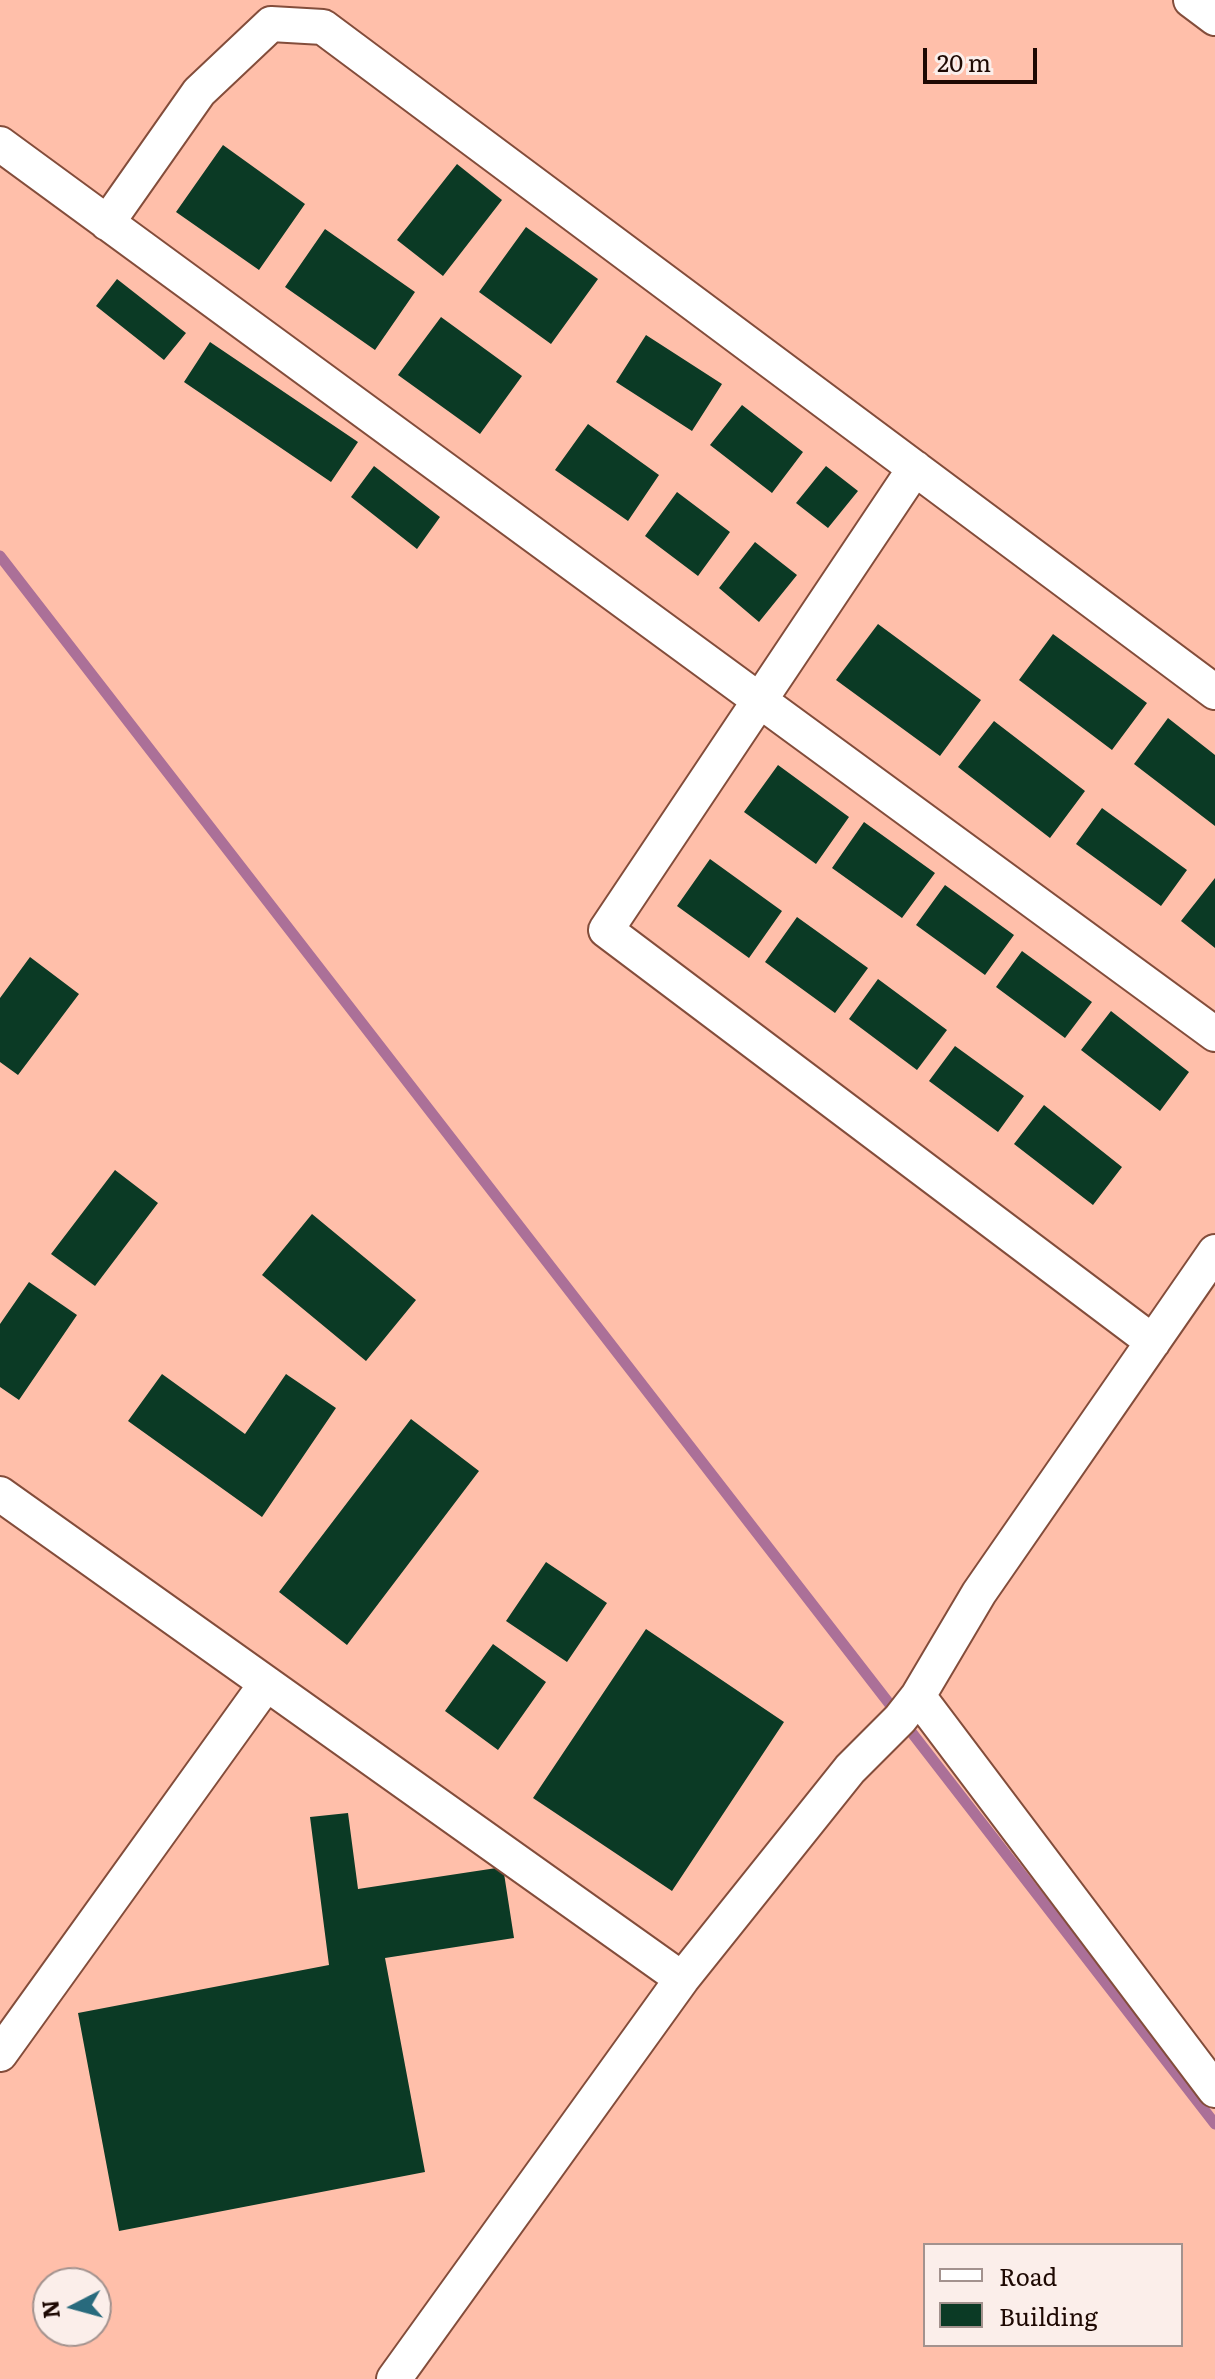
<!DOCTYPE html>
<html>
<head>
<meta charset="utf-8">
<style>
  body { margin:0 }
  #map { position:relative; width:1215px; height:2379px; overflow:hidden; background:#ffbfaa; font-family:Literata,serif }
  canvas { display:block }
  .legend { position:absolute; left:923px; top:2243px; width:260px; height:104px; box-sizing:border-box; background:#fbeeea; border:2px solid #a3928e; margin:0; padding:10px 14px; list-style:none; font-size:24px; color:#1e0903 }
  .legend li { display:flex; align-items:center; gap:16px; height:40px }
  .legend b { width:40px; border:2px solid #a3928e }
  .north { position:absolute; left:32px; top:2267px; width:80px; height:80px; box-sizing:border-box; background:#fbeeea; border:2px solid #a3928e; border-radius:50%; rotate:264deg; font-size:22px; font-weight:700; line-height:32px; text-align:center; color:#1e0903 }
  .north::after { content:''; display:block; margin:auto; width:28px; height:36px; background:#286a7d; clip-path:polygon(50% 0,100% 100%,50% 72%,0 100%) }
  .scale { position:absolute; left:923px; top:48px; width:114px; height:36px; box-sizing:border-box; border:4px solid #1e0903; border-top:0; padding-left:10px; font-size:24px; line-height:28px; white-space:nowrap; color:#1e0903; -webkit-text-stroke:6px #fbeeea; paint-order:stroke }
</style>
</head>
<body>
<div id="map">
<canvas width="1215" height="2379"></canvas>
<ul class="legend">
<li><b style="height:10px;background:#fff"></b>Road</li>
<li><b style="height:22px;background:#0b3a25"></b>Building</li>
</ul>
<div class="north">N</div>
<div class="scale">20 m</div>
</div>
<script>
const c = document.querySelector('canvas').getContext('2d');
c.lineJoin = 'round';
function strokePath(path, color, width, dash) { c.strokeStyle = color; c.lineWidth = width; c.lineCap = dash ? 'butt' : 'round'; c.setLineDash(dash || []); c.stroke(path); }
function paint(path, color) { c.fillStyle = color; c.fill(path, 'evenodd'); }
const stream = new Path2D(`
  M0 556 1215 2124`);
const building = new Path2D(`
  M223 145 305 204 259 270 176 212Z
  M457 164 502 200 443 276 397 240Z
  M526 227 598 279 551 344 479 292Z
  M325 229 415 292 375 350 285 287Z
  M117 279 186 333 164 360 96 306Z
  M441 317 522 376 480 434 398 375Z
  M646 335 722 384 692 431 616 382Z
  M210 342 358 442 331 482 184 382Z
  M742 405 803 452 772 493 710 445Z
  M588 424 659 475 628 521 555 470Z
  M374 466 440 517 417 549 351 497Z
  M826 466 858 491 828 528 796 503Z
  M677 492 730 532 698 576 645 536Z
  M755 542 797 575 759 622 719 588Z
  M878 624 981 700 940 756 836 680Z
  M1053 634 1147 703 1112 750 1019 680Z
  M1168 718 1215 755V826L1134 764Z
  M994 721 1085 791 1050 838 958 767Z
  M778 765 849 817 816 864 744 812Z
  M1102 808 1187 870 1161 906 1076 844Z
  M864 822 935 873 902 918 832 868Z
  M710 859 782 911 749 958 677 906Z
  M1215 878V948L1181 921Z
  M945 885 1014 935 985 975 916 925Z
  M797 917 868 968 835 1013 765 962Z
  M1022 951 1092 1002 1065 1038 996 987Z
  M30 957 79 994 18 1075 0 1062V998Z
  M878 979 947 1030 917 1070 849 1019Z
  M1111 1011 1189 1072 1160 1111 1081 1050Z
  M955 1046 1024 1096 998 1132 929 1081Z
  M1044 1105 1122 1167 1093 1205 1014 1144Z
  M115 1170 158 1203 95 1286 51 1254Z
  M312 1214 416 1300 366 1361 262 1275Z
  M29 1282 77 1315 19 1400 0 1387V1324Z
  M162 1374 245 1434 286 1374 336 1408 262 1517 128 1421Z
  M411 1419 479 1471 347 1645 279 1592Z
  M546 1562 607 1603 567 1662 506 1621Z
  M646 1629 784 1722 672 1891 533 1798Z
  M493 1644 546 1682 498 1750 445 1711Z
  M348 1813 358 1889 503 1867 514 1938 385 1958 425 2172 119 2231 78 2013 329 1965 310 1817Z`);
const minor = new Path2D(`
  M1191 0 1215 18
  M0 144 1215 1034
  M107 223 199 92 271 24 323 27 1215 692
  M915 468 606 930 1153 1342
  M0 1494 682 1979
  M918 1696 1215 2090
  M0 2054 266 1684
  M394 2379 682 1979 850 1769 900 1719 918 1696 979 1593 1215 1252`);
strokePath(stream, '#ab7098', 11);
paint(building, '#0b3a25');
strokePath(minor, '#834d3b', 38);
strokePath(minor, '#fff', 34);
</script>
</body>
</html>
